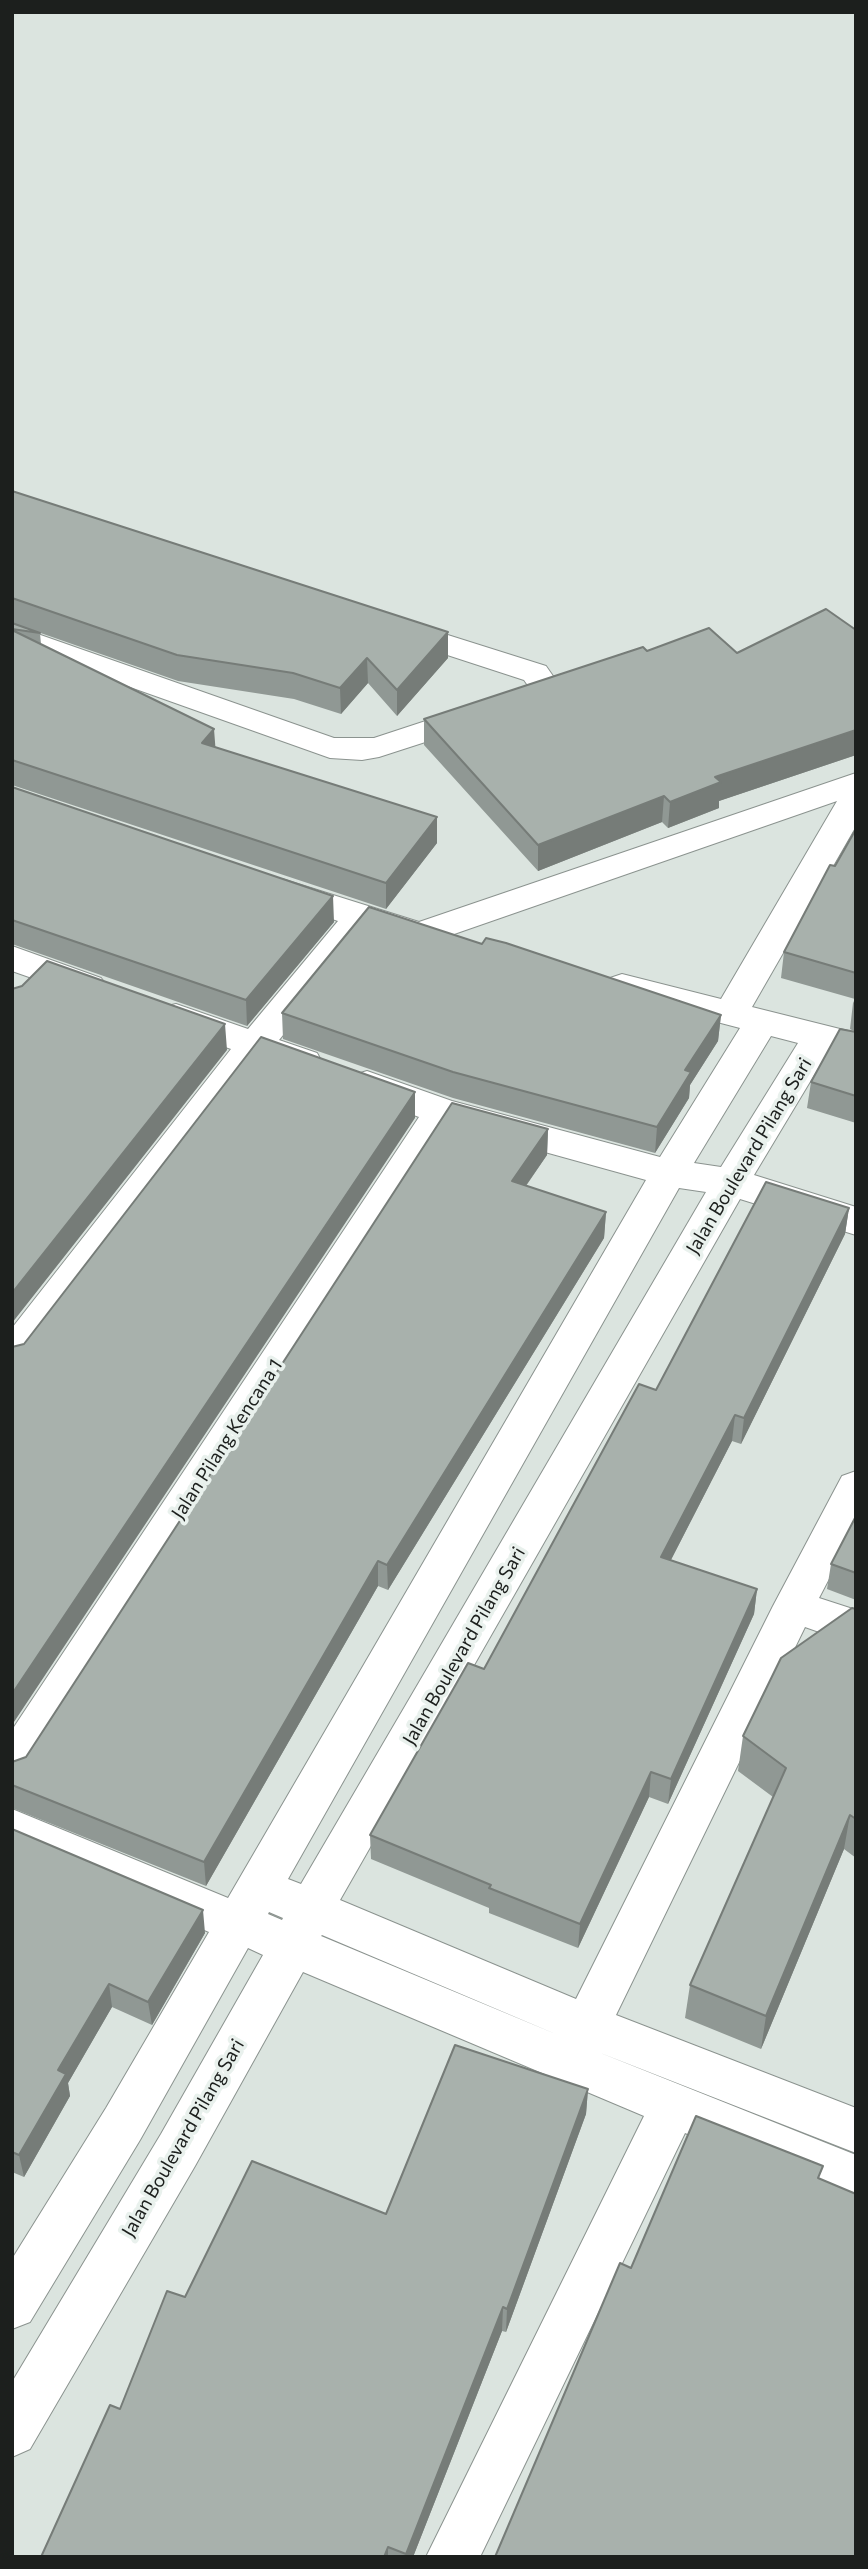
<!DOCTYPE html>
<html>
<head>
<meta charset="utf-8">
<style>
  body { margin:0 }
  #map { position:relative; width:868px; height:2569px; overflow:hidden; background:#dbe4df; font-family:Commissioner,sans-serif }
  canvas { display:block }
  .frame { position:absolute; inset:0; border:14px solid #1c1f1d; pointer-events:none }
</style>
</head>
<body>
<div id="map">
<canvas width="868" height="2569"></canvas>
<div class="frame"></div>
</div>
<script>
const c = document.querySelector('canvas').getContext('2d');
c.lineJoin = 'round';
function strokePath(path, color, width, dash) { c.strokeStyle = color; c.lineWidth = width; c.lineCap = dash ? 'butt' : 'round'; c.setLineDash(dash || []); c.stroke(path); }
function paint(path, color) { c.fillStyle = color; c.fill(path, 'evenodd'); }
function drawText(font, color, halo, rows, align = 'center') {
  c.font = font + ' Commissioner,sans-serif'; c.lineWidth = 7; c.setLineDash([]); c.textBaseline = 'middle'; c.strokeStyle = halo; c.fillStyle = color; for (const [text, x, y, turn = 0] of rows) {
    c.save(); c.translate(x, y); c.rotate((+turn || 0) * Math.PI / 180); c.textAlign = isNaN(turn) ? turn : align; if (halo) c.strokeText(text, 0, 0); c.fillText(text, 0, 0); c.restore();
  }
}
const street = new Path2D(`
  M397 619 546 666 562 689 552 701 379 757 362 760 330 758 12 645V625L334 738H374L529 687 524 680 386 635 381 628 386 621Z
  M856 773V826L752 1007 856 1033V1057L829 1050 754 1175 856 1207V1235L740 1199 340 1900 576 1999 773 1606 842 1476 856 1471V1527L819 1598 856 1610V1645L805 1627 616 2015 856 2108V2153L598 2052 856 2155V2201L685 2133 480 2557H426L644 2116 303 1972 195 2166 30 2449 12 2457V2382L161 2134 263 1955 248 1948 140 2140 30 2322 12 2329V2259L106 2108 209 1932 12 1848V1809L228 1898 646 1180 451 1126 28 1780 12 1786V1730L419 1117 354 1093 349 1084 354 1075 367 1071 452 1101 660 1157 740 1028 610 994 604 986 610 978 622 974 721 999 837 801 434 941 422 944 369 930 279 1040 317 1053 322 1062 317 1071 304 1074 262 1060 26 1368 12 1372V1328L231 1049 163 1025 158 1016 163 1007 176 1004 248 1029 338 921 270 898 265 890 270 882 282 879 419 922ZM771 1036 798 1043 721 1167 694 1163ZM679 1188 706 1192 301 1884 288 1879ZM269 1912 283 1918 282 1920 268 1914ZM322 1935 558 2035 321 1936Z
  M12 946 101 978 107 986 101 994 89 998 12 971Z`);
const wall = new Path2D(`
  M12 491 448 632V658L397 716 368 683 341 714 294 699 178 681 12 623 40 633 41 644 215 747 437 843 386 909 12 785Z
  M856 630V755L719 801V808L668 828 662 822 538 871 424 745V719L647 651 737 653Z
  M12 787 334 922 247 1026 12 944Z
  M856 829V1032L850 1029 853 1003 855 999 781 978 784 952 835 866Z
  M482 944 721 1015 718 1041 690 1085 689 1098 655 1153 453 1098 283 1039 282 1013Z
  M856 1032V1123L807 1108 811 1082Z
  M548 1129 547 1155 526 1186 606 1212 604 1238 388 1590 378 1586 206 1886 12 1808V1762L26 1757Z
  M849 1208 845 1234 741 1444 732 1441 671 1560 757 1589 754 1614 668 1804 649 1797 578 1948 489 1913V1908L371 1859 370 1835 484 1669 656 1390Z
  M856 1516V1600L827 1589 831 1564Z
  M856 1609V1858L844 1849 761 2049 685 2018 690 1985 773 1797 738 1771 743 1736Z
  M12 1829 205 1933 152 2025 112 2007 68 2083 70 2096 24 2177 12 2172Z
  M588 2089 586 2114 506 2332 502 2331 413 2557H41L185 2297 386 2214Z`);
const shadedWall = new Path2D(`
  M448 632V658L397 716V690Z
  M367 658 368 683 341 714 340 688Z
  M214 729 216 755 202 743Z
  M856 730V755L719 801V808L668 828 670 802 715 777Z
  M664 796 662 822 538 871V845Z
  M437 817V843L386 909V883Z
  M333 896 334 922 247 1026 246 1000Z
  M12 960 14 974 12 977Z
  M721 1015 718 1041 690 1085 689 1098 655 1153 657 1127 685 1070Z
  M225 1024 227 1050 12 1323V1293Z
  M415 1092V1118L12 1725V1694Z
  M548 1129 547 1155 511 1207 512 1181Z
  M849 1208 845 1234 741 1444 744 1418Z
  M606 1212 604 1238 388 1590 387 1565Z
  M735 1415 732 1441 659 1583 661 1557Z
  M378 1561V1586L206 1886 204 1862Z
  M757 1589 754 1614 668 1804 671 1779Z
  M651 1772 649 1797 578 1948 580 1924Z
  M850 1815 844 1849 761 2049 766 2016Z
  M203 1910 205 1933 152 2025 148 2002Z
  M109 1984 112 2007 68 2083 70 2096 24 2177 19 2155 58 2070Z
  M588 2089 586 2114 506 2332 507 2309Z
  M503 2307 502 2331 413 2557H406V2554Z
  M388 2547V2557H384Z`);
const building = new Path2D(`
  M12 491 448 632 397 690 367 658 340 688 293 673 177 655 12 598Z
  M826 609 856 630V730L715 777 721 782 670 802 664 796 538 845 424 719 643 647 647 651 709 628 737 653Z
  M12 623 40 633 12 629Z
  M12 630 214 729 202 743 437 817 386 883 12 760Z
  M12 787 333 896 246 1000 12 920Z
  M856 829V973L784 952 830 865 835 866Z
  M369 907 482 944 486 938 506 943 721 1015 685 1070 691 1072 657 1127 453 1072 282 1013Z
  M47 961 225 1024 12 1293V989L22 986Z
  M840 1029 856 1032V1096L811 1082Z
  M261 1037 415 1092 12 1694V1347L24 1344Z
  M452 1103 548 1129 512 1181 606 1212 387 1565 378 1561 204 1862 12 1785V1762L26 1757Z
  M766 1182 849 1208 744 1418 735 1415 661 1557 757 1589 671 1779 651 1772 580 1924 489 1888 491 1885 370 1835 468 1663 484 1669 639 1384 656 1390Z
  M856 1516V1573L831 1564Z
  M852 1608 856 1609V1819L850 1815 766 2016 690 1985 786 1768 743 1736 781 1658Z
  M12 1829 203 1910 148 2002 109 1984 58 2070 66 2074 19 2155 12 2152Z
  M455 2045 588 2089 507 2309 503 2307 406 2554 388 2547 384 2557H41L110 2405 120 2409 167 2291 185 2297 252 2161 386 2214Z
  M696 2116 823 2166 818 2178 856 2194V2557H495L620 2263 631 2268Z`);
const streetNames = [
  ["Jalan Boulevard Pilang Sari",749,1156,-59],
  ["Jalan Pilang Kencana 1",227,1439,-57],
  ["Jalan Boulevard Pilang Sari",464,1646,-60],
  ["Jalan Boulevard Pilang Sari",183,2138,-60]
];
strokePath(street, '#8b938f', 2);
paint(street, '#fff');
paint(wall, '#909894');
paint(shadedWall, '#767c78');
paint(building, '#a8b1ac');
strokePath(building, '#767c78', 2);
drawText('19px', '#1c1f1d', '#e9f1ed', streetNames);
</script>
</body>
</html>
